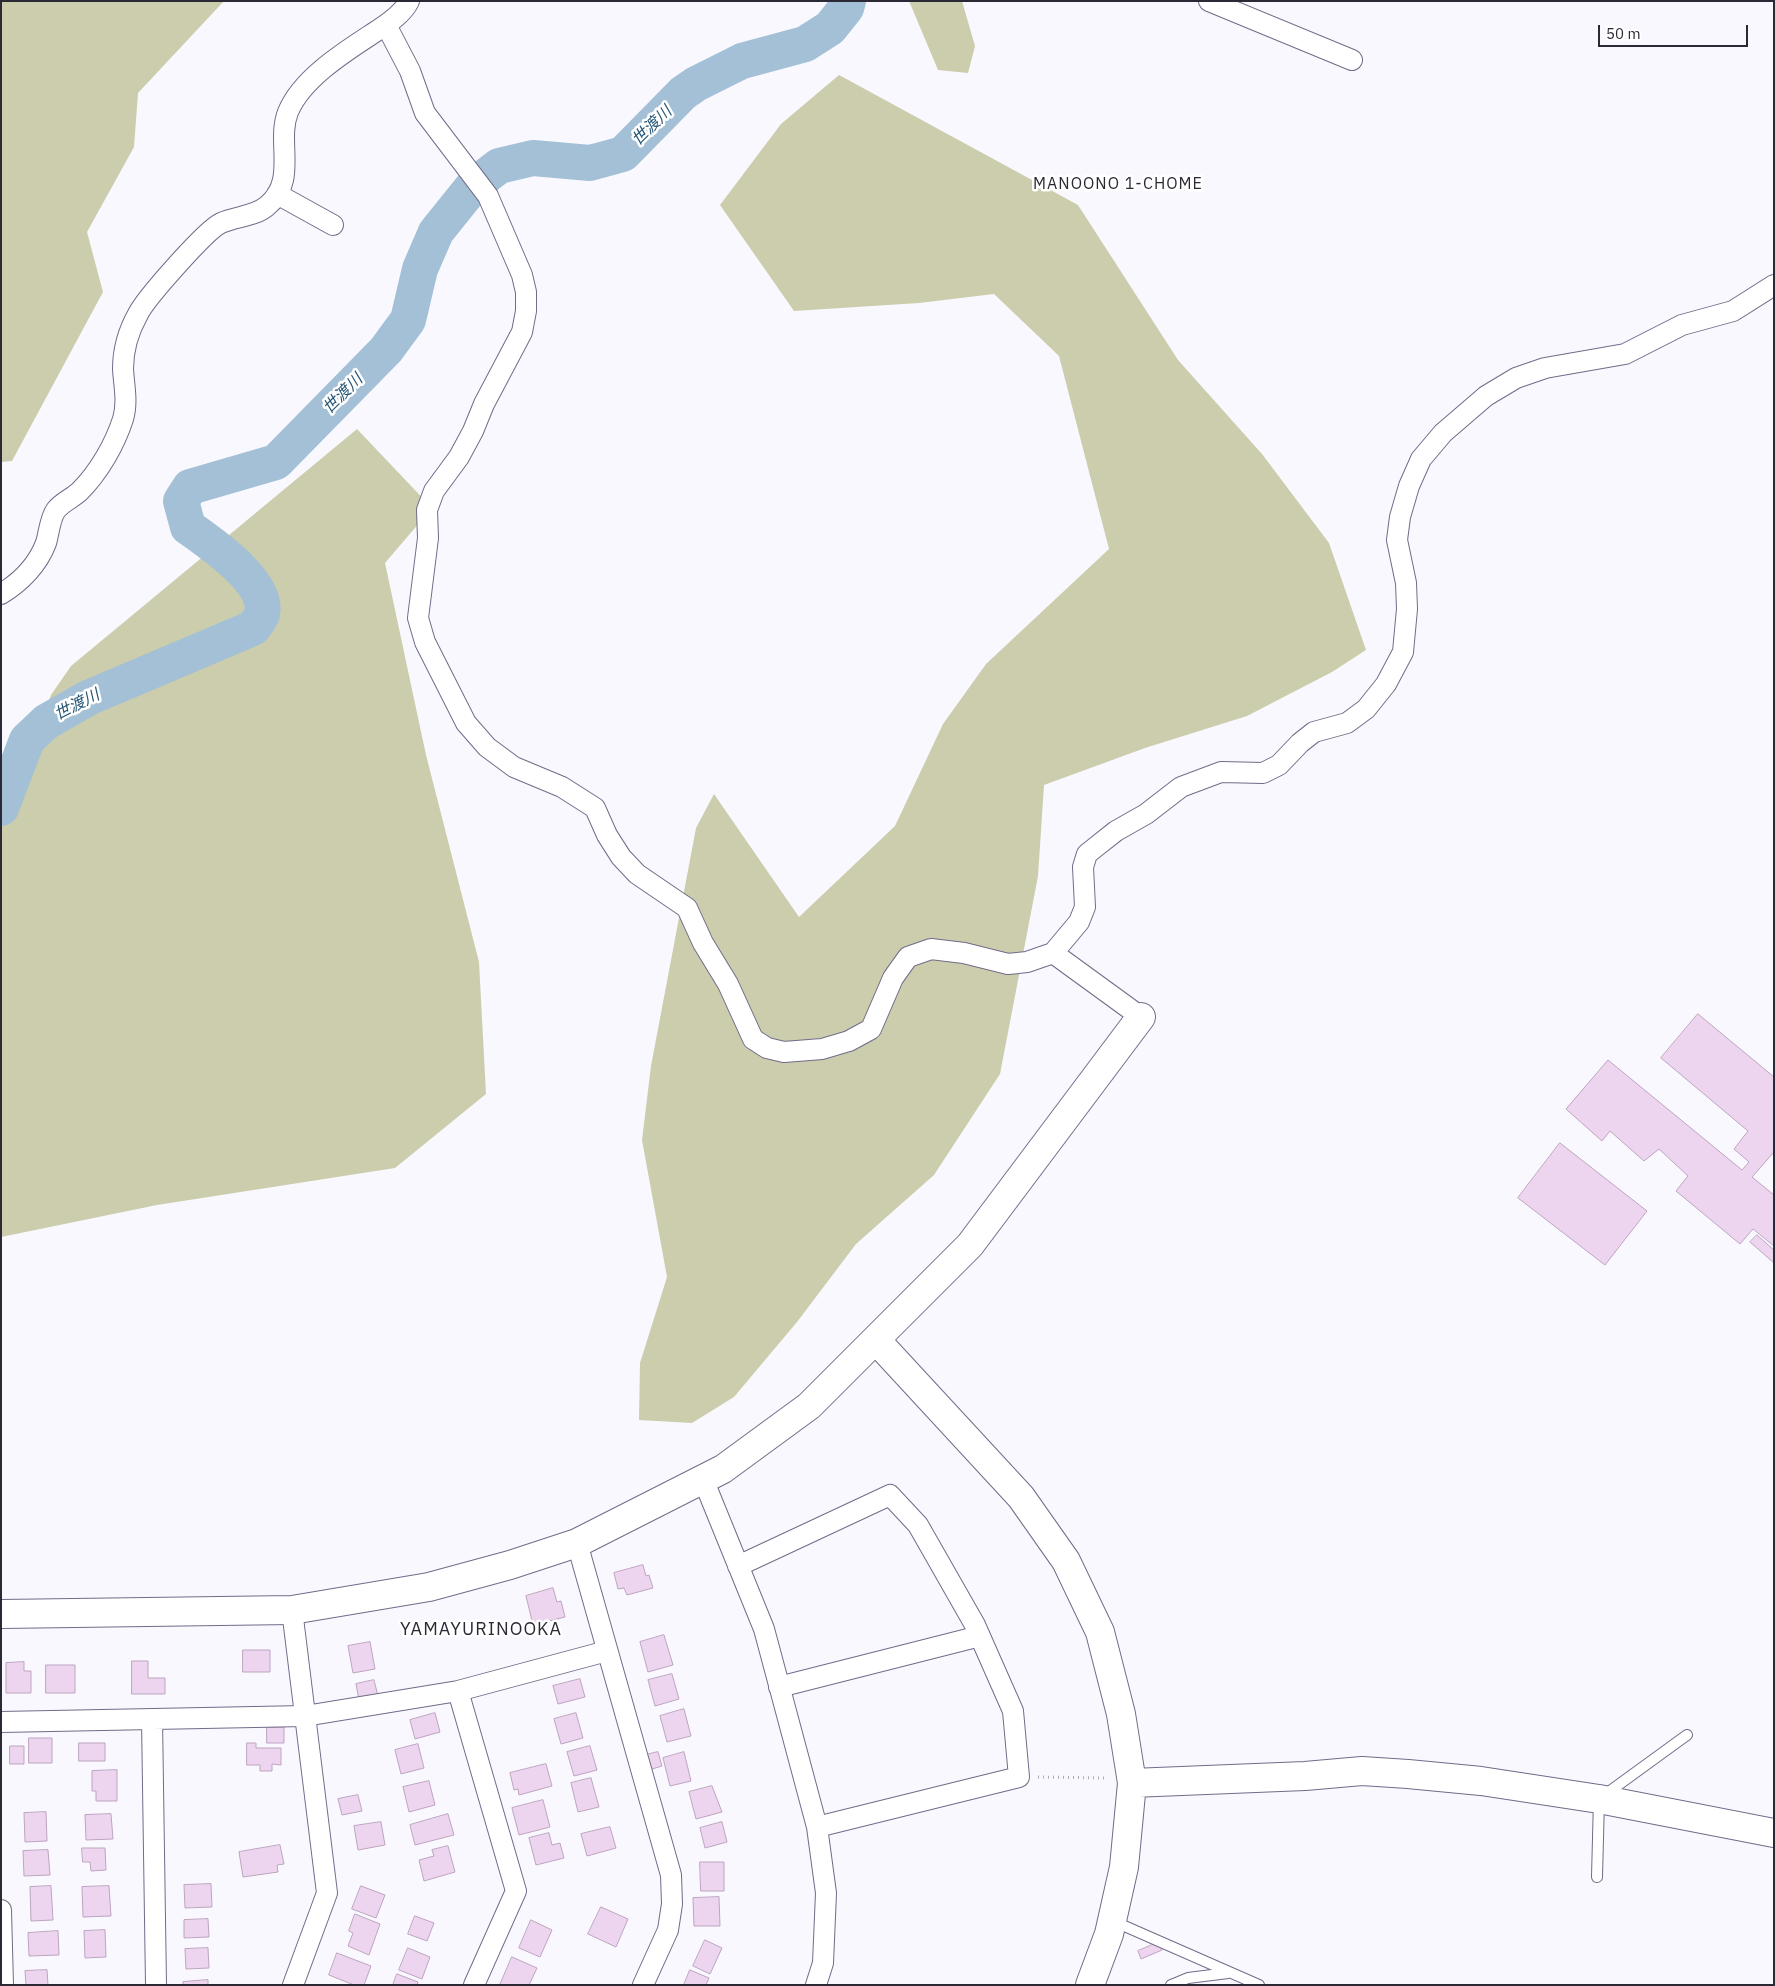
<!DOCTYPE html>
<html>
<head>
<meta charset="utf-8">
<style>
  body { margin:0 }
  #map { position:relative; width:1775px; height:1986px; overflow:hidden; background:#f9f8ff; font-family:"IBM Plex Sans",sans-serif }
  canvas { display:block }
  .frame { position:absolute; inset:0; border:2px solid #2b2935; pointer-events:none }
  .scale { position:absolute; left:1598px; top:25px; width:150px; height:22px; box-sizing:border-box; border:2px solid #2b2935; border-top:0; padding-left:6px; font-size:15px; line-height:18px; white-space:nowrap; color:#2b2935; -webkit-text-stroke:4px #fff; paint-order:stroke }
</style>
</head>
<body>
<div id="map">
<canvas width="1775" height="1986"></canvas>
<div class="frame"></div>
<div class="scale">50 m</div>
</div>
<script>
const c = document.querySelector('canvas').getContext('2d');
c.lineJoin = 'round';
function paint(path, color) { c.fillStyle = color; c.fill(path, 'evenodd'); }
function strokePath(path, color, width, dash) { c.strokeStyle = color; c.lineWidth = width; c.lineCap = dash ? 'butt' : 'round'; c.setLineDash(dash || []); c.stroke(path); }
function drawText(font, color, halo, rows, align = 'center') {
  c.font = font + ' "IBM Plex Sans","Noto Sans JP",sans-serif'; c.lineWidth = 5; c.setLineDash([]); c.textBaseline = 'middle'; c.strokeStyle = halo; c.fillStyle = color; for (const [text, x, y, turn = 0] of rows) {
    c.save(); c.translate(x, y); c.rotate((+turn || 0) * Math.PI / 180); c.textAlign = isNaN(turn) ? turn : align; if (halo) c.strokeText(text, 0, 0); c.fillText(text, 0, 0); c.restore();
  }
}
const forest = new Path2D(`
  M1 1H224L138 93 134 147 87 232 103 292 12 461 1 462Z
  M909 1H962L975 46 968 73 938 70Z
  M839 75 1078 205 1178 360 1262 454 1329 543 1366 650 1332 672 1247 716 1145 748 1044 785 1038 876 1000 1074 934 1175 856 1244 797 1322 734 1397 692 1423 639 1420 640 1363 667 1277 642 1140 651 1066 696 828 714 794 799 917 895 826 943 724 986 664 1109 549 1059 356 994 294 919 303 794 311 720 205 781 124Z
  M357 429 432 508 385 563 426 755 479 962 486 1094 395 1168 157 1205 1 1237V825L51 695 71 666Z`);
const river = new Path2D(`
  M1 808 27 740 46 722 88 698 253 628C256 624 261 618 262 614 269 582 209 542 188 527L181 501 190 487 276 462 386 350 408 320 420 269 436 232 473 186 499 166 533 158 590 163 623 154 683 93 696 84 742 61 805 44 830 28 846 8 848 1`);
const building = new Path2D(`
  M1698 1014 1774 1077V1152L1752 1177 1774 1195V1246L1753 1229 1740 1244 1676 1191 1688 1176 1659 1149 1644 1161 1610 1131 1602 1141 1566 1109 1608 1060 1742 1170 1749 1162 1734 1149 1748 1131 1661 1058Z
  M1560 1143 1647 1211 1605 1265 1518 1198Z
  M1757 1235 1774 1250V1263L1750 1242Z
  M643 1565 646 1576 649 1575 653 1588 627 1595 624 1588 618 1589 614 1573Z
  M553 1588 557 1602 561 1601 565 1617 533 1625 526 1596Z
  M664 1635 673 1665 648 1672 640 1642Z
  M370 1642 375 1669 353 1673 348 1646Z
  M243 1650H270V1672H243Z
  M132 1661H148V1678H165V1694H132Z
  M24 1662V1671H31V1693H6V1663Z
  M46 1665H75V1693H46Z
  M672 1674 679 1699 655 1706 648 1680Z
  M580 1679 585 1697 558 1704 553 1686Z
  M374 1680 378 1696 359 1700 356 1684Z
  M684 1709 691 1736 667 1742 660 1716Z
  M435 1713 440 1732 415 1739 410 1720Z
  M576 1713 583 1738 561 1744 554 1719Z
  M267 1727H284V1743H267Z
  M29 1738H52V1763H29Z
  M79 1743H105V1761H79Z
  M247 1743H256V1748H281V1765L272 1764V1771H260V1765H247Z
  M418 1744 424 1768 401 1774 395 1750Z
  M10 1746H24V1764H10Z
  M590 1746 597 1770 574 1776 567 1752Z
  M658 1752 662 1766 649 1770 645 1755Z
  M684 1752 691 1781 670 1786 663 1758Z
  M546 1764 552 1786 519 1795 518 1789 514 1790 510 1773Z
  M117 1770V1801H96V1791H92V1771Z
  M591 1778 599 1807 578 1812 571 1783Z
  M429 1781 435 1805 409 1812 403 1787Z
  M712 1786 722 1812 696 1819 689 1792Z
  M358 1795 362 1811 342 1815 338 1799Z
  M543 1800 550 1827 519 1835 512 1808Z
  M46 1812 47 1841 25 1842 24 1813Z
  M111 1814 113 1839 86 1840 85 1815Z
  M448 1814 454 1835 415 1845 410 1825Z
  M381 1822 385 1845 358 1850 354 1826Z
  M722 1822 727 1842 705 1848 700 1828Z
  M610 1827 616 1848 587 1856 581 1834Z
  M549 1833 552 1845 560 1843 564 1858 536 1865 529 1838Z
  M280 1845 284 1864 277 1865 278 1872 243 1877 239 1852Z
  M448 1846 455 1872 424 1881 419 1860 434 1856 432 1850Z
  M82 1848H105L106 1870 91 1871 90 1862H83Z
  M48 1850 50 1875 24 1876 23 1851Z
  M700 1862H724V1891H701Z
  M211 1884 212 1907 185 1908 184 1885Z
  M51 1886 53 1920 31 1921 30 1887Z
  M109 1886 111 1916 83 1917 82 1887Z
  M361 1886 385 1895 376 1918 352 1909Z
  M719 1897 720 1926H694L693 1898Z
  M601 1907 628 1919 616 1947 588 1934Z
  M355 1914 380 1924 369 1955 348 1946 353 1933 349 1931Z
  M415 1916 434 1923 427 1941 408 1934Z
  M208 1919 209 1937 184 1938V1920Z
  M531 1920 552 1930 540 1957 519 1948Z
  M105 1930 106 1957 85 1958 84 1931Z
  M58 1931 59 1955 29 1956 28 1933Z
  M705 1940 722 1948 710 1974 693 1966Z
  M1159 1942 1162 1950 1141 1959 1138 1951Z
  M208 1948 209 1968 186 1969 185 1949Z
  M408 1948 430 1957 422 1979 399 1970Z
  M337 1953 371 1966 364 1985H354L329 1975Z
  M512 1957 537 1968 529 1985H500Z
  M47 1970 48 1985H26L25 1971Z
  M690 1970 709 1978 706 1985H684Z
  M397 1974 418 1982 417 1985H393Z
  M208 1980V1985H183V1982Z`);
const path = new Path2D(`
  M1038 1777 1107 1778`);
const lane = new Path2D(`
  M1597 1877 1599 1799 1687 1735
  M1113 1921 1259 1985
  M1171 1985 1188 1978 1228 1973`);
const street = new Path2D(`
  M1209 1 1352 60
  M386 25 410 71 425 113 488 196 522 275 526 292V311L522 332 484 404 473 431 459 457 434 491 427 510 428 538 418 618 425 642 466 723 487 747 514 767 562 787 595 808 607 835 621 857 637 874 687 908 703 943 728 984 753 1039 767 1048 784 1052 822 1049 849 1041 871 1029 893 978 908 957 931 949 964 953 1008 964 1027 962 1053 953 1079 922 1085 907 1083 867 1087 854 1097 846 1116 831 1146 814 1181 787 1221 772 1263 773 1279 765 1300 743 1314 732 1347 723 1366 709 1386 684 1403 652 1407 609 1406 583 1397 540 1400 517 1409 486 1421 459 1443 433 1486 396 1516 378 1545 368 1625 354 1682 325 1733 311 1774 285
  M277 194 333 225
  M1 594C21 582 38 564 46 543 49 533 50 518 56 510 62 502 73 498 80 491 99 472 115 444 123 419 128 402 124 386 123 369 123 350 129 330 138 314 146 298 206 230 221 223 236 216 254 217 267 206 298 181 276 142 288 112 302 78 346 51 375 32 386 25 403 14 409 1
  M1053 953 1141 1017
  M703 1479 764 1629 817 1827 826 1893 823 1963 816 1985
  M577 1543 671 1875 672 1904 668 1930 643 1985
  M738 1566 890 1495 918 1525 975 1625 1013 1711 1019 1777 817 1827
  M292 1610 327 1893 293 1985
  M779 1687 980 1636
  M458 1691 516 1891 474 1985
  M152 1719 156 1985
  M1 1722 305 1716 458 1691 607 1651
  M1 1910 3 1985`);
const secondary = new Path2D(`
  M876 1340 1021 1497 1066 1561 1100 1632 1121 1714 1132 1783 1124 1867 1109 1934 1090 1985
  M1 1614 292 1610 429 1587 510 1565 577 1543 723 1469 809 1406 970 1245 1141 1017
  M1132 1783 1305 1776 1362 1771 1408 1774 1481 1781 1599 1799 1774 1833`);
const waterNames = [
  ["世渡川",652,126,-44],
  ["世渡川",343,394,-45],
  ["世渡川",77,705,-27]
];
const neighbourhoodNames = [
  ["MANOONO 1-CHOME",1118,184]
];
const quarterNames = [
  ["YAMAYURINOOKA",481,1630]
];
paint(forest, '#cbcdac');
strokePath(river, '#a3c0d6', 36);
paint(building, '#edd4ef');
strokePath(building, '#bda4bf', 1);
strokePath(lane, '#726b89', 12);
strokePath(street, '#726b89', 22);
strokePath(secondary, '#726b89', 30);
strokePath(path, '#adacb5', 3, [1, 4]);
strokePath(lane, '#fff', 10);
strokePath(street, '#fff', 20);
strokePath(secondary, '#fff', 28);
drawText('italic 16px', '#265676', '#fff', waterNames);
c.letterSpacing = '1px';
drawText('16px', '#2b2935', '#fff', neighbourhoodNames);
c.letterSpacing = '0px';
c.letterSpacing = '1px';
drawText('18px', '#2b2935', '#fff', quarterNames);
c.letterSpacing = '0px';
</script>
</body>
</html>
